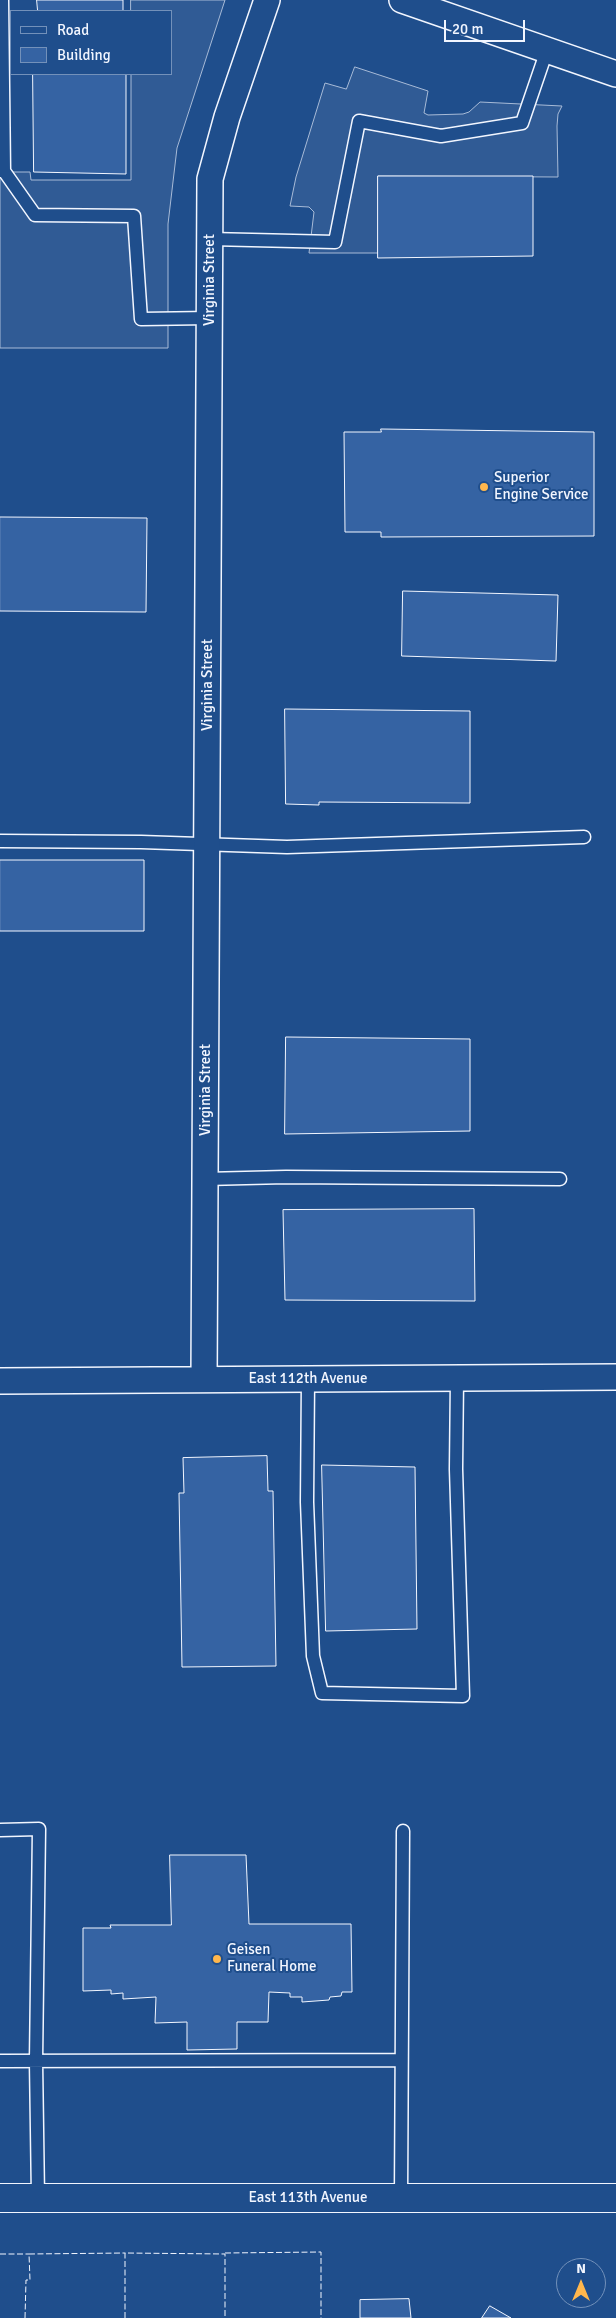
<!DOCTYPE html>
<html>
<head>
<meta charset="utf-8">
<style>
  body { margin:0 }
  #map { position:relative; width:616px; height:2318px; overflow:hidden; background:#1f4e8c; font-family:Signika,sans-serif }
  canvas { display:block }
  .legend { position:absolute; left:10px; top:10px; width:162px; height:65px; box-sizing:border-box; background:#1f4e8c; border:1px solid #7391ba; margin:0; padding:6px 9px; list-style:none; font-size:15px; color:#f2f6ff }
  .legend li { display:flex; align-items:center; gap:10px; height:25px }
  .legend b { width:25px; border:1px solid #7391ba }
  .north { position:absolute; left:556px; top:2258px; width:50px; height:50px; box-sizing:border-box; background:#1f4e8c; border:1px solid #7391ba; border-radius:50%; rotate:0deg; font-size:14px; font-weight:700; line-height:20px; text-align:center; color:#f2f6ff }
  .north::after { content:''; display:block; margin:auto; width:18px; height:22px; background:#ffb74d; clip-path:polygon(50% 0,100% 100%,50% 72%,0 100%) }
  .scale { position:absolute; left:444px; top:20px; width:81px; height:22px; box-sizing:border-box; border:2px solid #f2f6ff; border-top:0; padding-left:6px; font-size:15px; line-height:18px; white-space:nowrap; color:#f2f6ff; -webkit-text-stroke:4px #1f4e8c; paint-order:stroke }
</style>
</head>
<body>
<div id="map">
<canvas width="616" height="2318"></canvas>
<ul class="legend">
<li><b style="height:6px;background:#1f4e8c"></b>Road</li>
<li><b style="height:14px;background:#3563a3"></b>Building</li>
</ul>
<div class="north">N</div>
<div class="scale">20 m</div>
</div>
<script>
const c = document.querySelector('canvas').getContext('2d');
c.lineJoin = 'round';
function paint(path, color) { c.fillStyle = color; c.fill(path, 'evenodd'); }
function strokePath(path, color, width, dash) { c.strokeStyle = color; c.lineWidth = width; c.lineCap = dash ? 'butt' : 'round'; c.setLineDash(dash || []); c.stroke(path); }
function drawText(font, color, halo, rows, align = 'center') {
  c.font = font + ' Signika,sans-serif'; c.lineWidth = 4; c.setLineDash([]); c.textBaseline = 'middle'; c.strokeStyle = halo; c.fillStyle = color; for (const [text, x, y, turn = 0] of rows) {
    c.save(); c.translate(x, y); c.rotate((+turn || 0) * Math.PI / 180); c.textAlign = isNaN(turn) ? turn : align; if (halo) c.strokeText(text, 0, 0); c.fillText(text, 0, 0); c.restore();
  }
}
const parking = new Path2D(`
  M131 0H225L177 148 168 224V348H0V172H30L31 180H131V74H171V11H131Z
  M355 67 428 91 424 113 428 115 463 114 469 112 480 102 562 106 558 114 557 126 558 177 378 176V253H309L314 212 309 207 290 206 296 177 325 83 346 89Z`);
const building = new Path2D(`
  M37 0H123V11H38Z
  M33 74H126V174L34 172Z
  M378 176H533V256L378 258Z
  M381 429 594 432V536L381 537V532H345L344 432H381Z
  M0 517 147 518 146 612 0 611Z
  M403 591 558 595 556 661 402 656Z
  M285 709 470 711V803L319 802V805L286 804Z
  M0 860H144V931H0Z
  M286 1037 470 1039V1131L285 1134Z
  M474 1209 475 1301 285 1300 283 1210Z
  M267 1456 268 1491H273L276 1666 182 1667 179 1493H184L183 1458Z
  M322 1465 415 1467 417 1629 326 1631Z
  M170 1855H246L249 1924H351L352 1992H342L341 1996 330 1997 329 2000 302 2002V1997H290V1993L269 1992 268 2022H237V2049L187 2050V2022L155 2023 156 1997 123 1999V1993L111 1994V1990L83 1991V1928H111L110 1925H171Z
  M409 2299 411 2318H360V2300Z
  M490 2306 511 2318H482Z`);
const service = new Path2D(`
  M0 171H4L2 0
  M4 171 35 215 134 216 141 319 210 318
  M210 239 335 242 359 121 441 136 522 123 547 50
  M0 841 141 842 287 847 584 837
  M205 1179 286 1177 560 1179
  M308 1379 307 1502 313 1656 322 1693 463 1696 456 1469 457 1378
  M0 1830 39 1829 36 2061 38 2198
  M0 2061 401 2060
  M401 2198 403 1831`);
const minor = new Path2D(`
  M402 0 616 74
  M204 1379 210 179 227 117 267 0
  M0 1381 616 1377`);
const tertiary = new Path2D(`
  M0 2198H616`);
const fence = new Path2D(`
  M225 2253 321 2252V2318
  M0 2254H29
  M25 2318 26 2280H30L29 2254 125 2253
  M125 2318V2253L225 2254V2318`);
const markers = [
  [484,487,5,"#ffb74d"],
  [217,1959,5,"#ffb74d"]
];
const streetNames = [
  ["Virginia Street",210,280,-90],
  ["Virginia Street",208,685,-90],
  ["Virginia Street",206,1090,-90],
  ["East 112th Avenue",308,1379],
  ["East 113th Avenue",308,2198]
];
const poiNames = [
  ["Superior",494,478],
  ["Engine Service",494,495],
  ["Geisen",227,1950],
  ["Funeral Home",227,1967]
];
paint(parking, '#305b95');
strokePath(parking, '#a8bbd7', 1);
paint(building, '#3563a3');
strokePath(building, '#f2f6ff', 1);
strokePath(service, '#f2f6ff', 15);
strokePath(minor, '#f2f6ff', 28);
strokePath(tertiary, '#f2f6ff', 30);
strokePath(service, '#1f4e8c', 12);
strokePath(minor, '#1f4e8c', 25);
strokePath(tertiary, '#1f4e8c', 28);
strokePath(fence, '#f2f6ff', 1, [6, 2.5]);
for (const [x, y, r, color] of markers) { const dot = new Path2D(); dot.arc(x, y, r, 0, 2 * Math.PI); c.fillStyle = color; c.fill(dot); strokePath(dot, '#1f4e8c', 2); }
drawText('15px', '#f2f6ff', '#1f4e8c', streetNames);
drawText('15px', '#f2f6ff', '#1f4e8c', poiNames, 'left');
</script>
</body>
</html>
